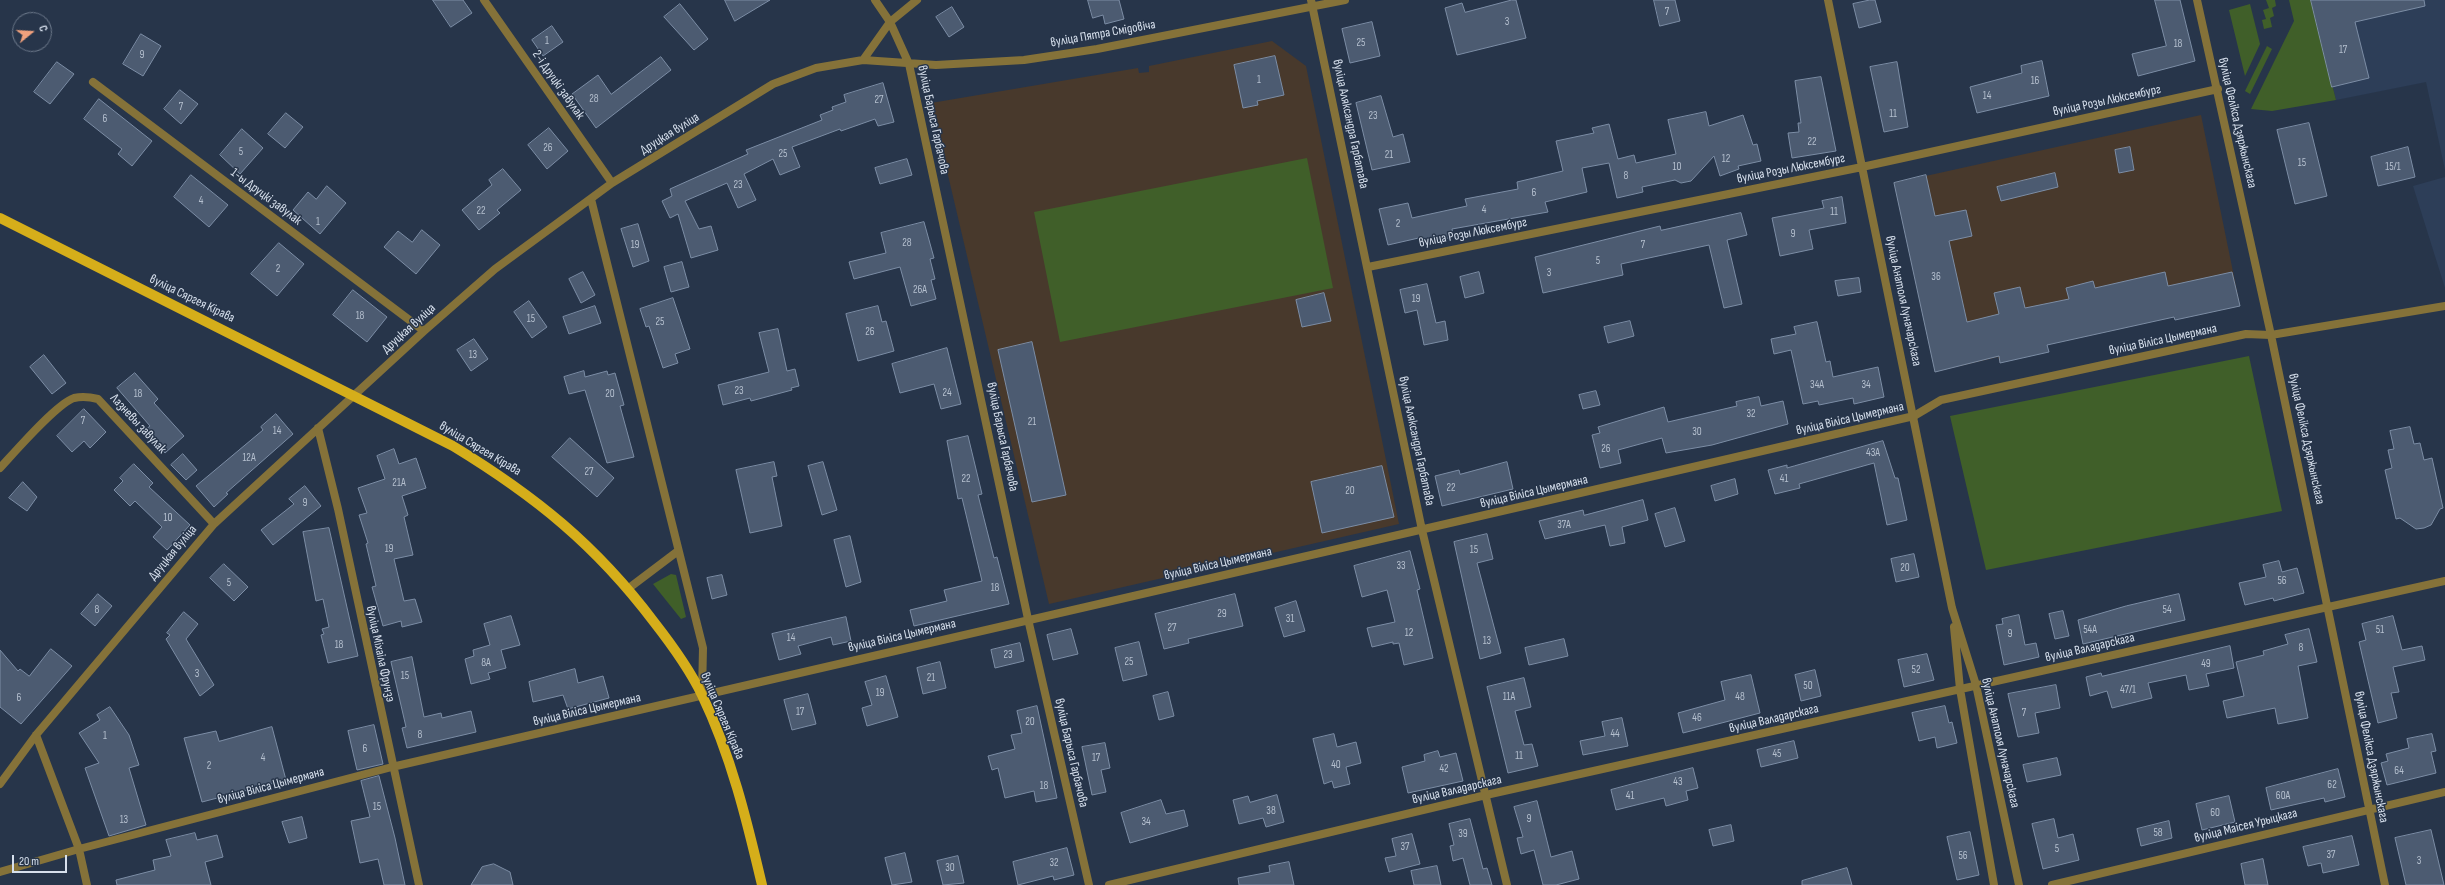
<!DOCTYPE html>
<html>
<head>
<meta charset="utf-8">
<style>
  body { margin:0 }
  #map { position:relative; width:2445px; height:885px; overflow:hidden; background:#27354a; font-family:"Sofia Sans Condensed",sans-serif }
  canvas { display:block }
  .north { position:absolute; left:12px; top:12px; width:40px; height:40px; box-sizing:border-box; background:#27354a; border:1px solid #6d798b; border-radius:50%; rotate:72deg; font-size:11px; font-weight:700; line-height:16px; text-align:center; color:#d7e0ed }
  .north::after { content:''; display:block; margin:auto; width:14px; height:18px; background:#f1a17d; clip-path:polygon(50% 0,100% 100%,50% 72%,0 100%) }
  .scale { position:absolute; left:12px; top:855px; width:55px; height:18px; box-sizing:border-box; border:2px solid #d7e0ed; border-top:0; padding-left:5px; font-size:12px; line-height:14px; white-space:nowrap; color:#d7e0ed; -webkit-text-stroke:3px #27354a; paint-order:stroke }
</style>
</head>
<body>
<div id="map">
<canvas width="2445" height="885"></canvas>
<div class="north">С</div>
<div class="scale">20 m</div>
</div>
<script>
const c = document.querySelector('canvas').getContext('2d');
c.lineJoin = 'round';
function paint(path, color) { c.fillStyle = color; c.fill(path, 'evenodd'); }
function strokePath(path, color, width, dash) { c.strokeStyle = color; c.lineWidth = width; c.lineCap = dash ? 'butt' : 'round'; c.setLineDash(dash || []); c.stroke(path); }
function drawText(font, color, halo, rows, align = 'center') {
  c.font = font + ' "Sofia Sans Condensed",sans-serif'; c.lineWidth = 3; c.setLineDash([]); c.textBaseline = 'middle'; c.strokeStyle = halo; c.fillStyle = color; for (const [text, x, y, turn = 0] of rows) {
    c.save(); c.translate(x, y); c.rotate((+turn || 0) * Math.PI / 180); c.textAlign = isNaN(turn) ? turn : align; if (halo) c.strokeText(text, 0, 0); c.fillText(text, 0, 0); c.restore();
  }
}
const built = new Path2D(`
  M2311 0H2445V170L2426 82 2336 100Z
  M2445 177V288L2413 186Z`);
const education = new Path2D(`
  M1272 41 1306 66 1399 524 1049 604 931 103 1138 68 1139 73 1149 72V66Z
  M2201 115 2240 306 2175 320 2174 317 2047 345 2000 363 1998 357 1935 372 1894 183Z`);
const green = new Path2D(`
  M2266 0H2275L2276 6 2272 8 2274 16 2270 18 2272 27 2264 29 2262 20 2266 19 2263 10 2269 8Z
  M2289 0H2311L2336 100 2272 111 2251 109 2294 21Z
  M2250 4 2260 44 2245 76 2229 10Z
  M2267 46 2272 49 2250 94 2245 91Z
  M1307 158 1333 288 1060 342 1034 212Z
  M2249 356 2282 511 1986 570 1950 416Z
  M671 574 676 575 686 617 681 619 653 584Z`);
const building = new Path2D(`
  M433 0H463L472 13 451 27Z
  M725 0H770L735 21Z
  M1088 0H1119L1124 19 1105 24 1103 15 1093 18Z
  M1512 0H1516L1526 38 1457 55 1445 8 1462 3 1465 12Z
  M1654 0H1675L1680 21 1660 26Z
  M1870 0H1875L1881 22 1859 28 1853 4Z
  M2155 0H2180L2195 61 2138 76 2132 54 2166 46Z
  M2311 0H2424L2425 6 2355 22 2369 78 2332 87Z
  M680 4 708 39 694 50 664 17Z
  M952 7 964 27 949 37 936 17Z
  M1372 22 1380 56 1350 63 1342 29Z
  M552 26 563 42 543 56 532 40Z
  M141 34 161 46 143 76 123 64Z
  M1275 56 1284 95 1257 101 1258 105 1243 108 1234 65Z
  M661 57 671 70 596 128 572 94 598 75 611 94Z
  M2042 61 2049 96 1977 113 1970 87 2022 73 2021 66Z
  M57 62 74 74 50 104 34 92Z
  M1897 62 1908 127 1884 132 1870 67Z
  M1821 77 1836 151 1792 158 1788 133 1799 132 1798 123H1801L1795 81Z
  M883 83 894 122 878 126 875 119 841 131 840 129 792 147 800 167 780 175 773 159 744 174 756 200 738 208 727 183 685 201 699 229 711 226 718 250 691 258 678 214 670 218 662 201 672 196 670 189 748 154 746 150 822 120 820 115 833 110 832 107 846 102 844 95Z
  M180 90 198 104 181 124 164 109Z
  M1381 96 1393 137 1403 134 1410 162 1372 170 1356 103Z
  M99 99 152 141 132 166 118 154 122 149 84 119Z
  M1706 112 1709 126 1743 115 1753 145 1757 144 1761 161 1738 166 1739 169 1720 176 1714 156 1691 181 1681 183 1675 180 1642 187 1643 192 1617 198 1609 163 1582 168 1587 192 1545 202 1548 212 1452 229 1453 237 1434 241 1433 237 1424 239 1423 237 1388 245 1379 209 1408 203 1412 218 1467 206 1465 199 1518 189 1517 182 1563 171 1556 141 1594 133 1592 128 1609 124 1618 159 1634 155 1636 163 1676 154 1668 120Z
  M286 113 303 127 285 148 268 134Z
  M2309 123 2327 196 2295 204 2277 130Z
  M549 128 568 151 547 169 528 145Z
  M242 129 263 148 240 174 220 155Z
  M2130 147 2134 170 2119 173 2115 150Z
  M2408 147 2415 177 2378 186 2371 157Z
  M907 159 912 175 880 184 875 168Z
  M503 169 521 190 497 210 500 213 479 230 462 210 492 185 489 180Z
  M2055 173 2058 187 2001 201 1997 187Z
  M191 175 228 205 209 227 174 197Z
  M1926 175 1935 216 1966 210 1972 236 1949 241 1967 322 1999 314 1994 293 2020 287 2025 308 2069 299 2066 288 2093 281 2095 288 2165 272 2168 286 2232 272 2240 306 2175 320 2174 317 2047 345 2049 352 2000 363 1999 356 1935 372 1894 183Z
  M327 186 346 203 320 234 293 210 308 192 316 199Z
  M1842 197 1846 223 1809 230 1813 249 1780 256 1772 218 1824 208 1822 201Z
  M1741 213 1747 235 1727 240 1742 304 1724 308 1709 245 1621 264 1623 275 1543 293 1535 257 1660 226 1661 230Z
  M924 222 934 258 930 259 935 279 931 280 936 299 911 306 900 267 854 279 849 262 886 253 881 233Z
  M638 224 649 261 633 267 621 229Z
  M422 230 440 245 416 274 384 247 398 231 412 242Z
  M279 243 304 264 277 296 251 274Z
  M682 262 689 287 671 292 664 267Z
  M583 272 595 295 581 303 569 279Z
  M1479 272 1484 293 1465 298 1460 277Z
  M1859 278 1861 292 1838 296 1835 281Z
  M1427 284 1436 323 1445 321 1448 340 1424 345 1417 310 1405 313 1400 290Z
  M353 290 387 317 367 342 333 315Z
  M1324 293 1331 321 1302 327 1296 300Z
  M673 298 690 349 675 354 678 363 663 368 649 326 646 327 640 309Z
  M529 301 547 327 532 338 514 312Z
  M595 306 601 323 569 334 563 317Z
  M878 306 882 322 886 321 894 351 858 361 846 314Z
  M1630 321 1634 336 1608 343 1604 327Z
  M1817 322 1826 362 1830 361 1833 377 1878 367 1884 397 1854 404 1853 398 1819 405 1818 401 1803 404 1791 350 1774 354 1771 339 1796 334 1794 327Z
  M778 329 787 371 795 369 799 386 791 388 792 390 751 401 750 398 723 405 718 385 769 372 759 333Z
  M474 339 488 359 471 371 457 350Z
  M1032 342 1066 495 1032 502 998 350Z
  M947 348 961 404 941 409 934 384 900 393 892 364Z
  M44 355 66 383 52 394 30 367Z
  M584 371 585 377 607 371 608 375 615 373 624 405 620 406 634 457 607 463 585 390 569 394 564 377Z
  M135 373 158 399 154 403 184 436 165 453 145 430 150 426 117 388Z
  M1596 391 1600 405 1583 409 1579 395Z
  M1759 397 1761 406 1783 401 1788 424 1712 445 1666 453 1662 438 1618 450 1621 463 1600 468 1592 435 1600 433 1598 427 1664 407 1668 422 1737 406 1736 402Z
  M84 409 106 432 90 448 84 441 72 452 57 436Z
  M276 414 293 434 226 493 228 494 214 507 196 486 263 430 261 427Z
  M2410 427 2414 444 2420 443 2424 460 2432 458 2443 508 2440 509 2431 525 2424 528 2416 529 2400 518 2396 519 2385 470 2392 468 2388 450 2394 449 2390 431Z
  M968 436 982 494 978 495 994 558 997 557 1009 604 914 626 910 610 947 601 944 590 982 581 962 498 958 499 947 441Z
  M570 438 614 478 597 497 552 457Z
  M1883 441 1895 478H1898L1907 520 1887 525 1874 463 1799 484 1800 488 1775 494 1768 470 1787 465V468L1794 466Z
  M394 449 399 464 416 458 426 488 402 496 408 515 404 517 413 555 394 559 404 601 415 599 422 622 402 627 401 621 383 626 372 587 376 586 366 544 368 543 359 515 367 513 358 488 385 479 377 456Z
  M183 454 197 470 186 480 171 465Z
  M774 462 777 476 772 477 782 526 750 533 736 470Z
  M823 462 837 510 822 515 808 466Z
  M1507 462 1513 489 1442 506 1435 476 1459 470 1460 474Z
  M134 464 153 483 149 487 190 525 167 550 153 537 162 527 135 501 130 506 114 490 123 481 120 478Z
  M1382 466 1394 517 1322 533 1311 482Z
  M1735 479 1738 494 1715 501 1711 486Z
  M23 482 37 497 27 511 9 498Z
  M305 486 321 506 273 545 261 530 294 504 289 499Z
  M1643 500 1648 520 1622 527 1625 543 1610 546 1605 525 1545 539 1539 521 1583 510 1584 515Z
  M1675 508 1685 541 1665 547 1655 514Z
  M329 528 358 656 328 663 321 635 324 634 322 629 329 627 323 599 316 601 303 532Z
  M1487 534 1493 559 1477 563 1501 653 1480 659 1454 542Z
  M850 536 861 582 846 587 834 540Z
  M1410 551 1420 589 1417 590 1433 658 1404 665 1399 643 1393 644V642L1372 647 1367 628 1395 622 1387 590 1362 597 1354 566Z
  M1914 554 1919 577 1896 582 1891 559Z
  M2279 561 2282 572 2297 568 2304 593 2274 601 2273 598 2245 605 2239 583 2266 577 2263 565Z
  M224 564 248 587 234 601 210 578Z
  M722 575 727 595 712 599 707 578Z
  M98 594 112 606 95 626 81 614Z
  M1235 594 1243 626 1188 639 1189 643 1164 649 1155 614Z
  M2179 594 2185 620 2083 644 2078 620 2126 606Z
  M1296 601 1305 631 1284 637 1275 608Z
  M2063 611 2069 636 2055 639 2049 614Z
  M184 612 198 624 186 639 214 685 200 696 166 639 170 635 167 633Z
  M2019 615 2025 645 2036 643 2039 657 2004 665 1996 625 2003 624 2002 619Z
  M511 616 520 645 501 650 506 668 488 673 490 679 471 684 465 659 474 656 473 650 490 645 484 624Z
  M2393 616 2402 650 2422 646 2425 660 2393 667 2399 692 2391 693 2397 718 2378 723 2359 642 2366 640 2362 624Z
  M846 617 851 641 833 645 831 637 798 646 801 654 779 660 772 634Z
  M1071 629 1078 654 1053 660 1047 635Z
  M2309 629 2317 662 2298 666 2308 718 2278 724 2275 708 2227 718 2223 701 2244 696 2236 662 2264 655 2263 651 2288 644 2285 635Z
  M1564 639 1568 656 1529 665 1525 648Z
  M1139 642 1147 675 1123 681 1115 648Z
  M1020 643 1024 661 995 668 991 650Z
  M2230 646 2234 668 2206 674 2209 686 2189 690 2186 675 2148 683 2152 698 2112 708 2107 691 2090 696 2086 677 2101 673 2102 676Z
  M51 649 72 666 21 724 0 707V650L18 671 20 669 29 676Z
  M1927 654 1934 680 1904 687 1898 660Z
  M412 657 424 717 441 713 442 718 471 711 476 732 407 748 402 728 406 727 391 662Z
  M940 662 946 688 923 694 917 668Z
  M575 669 578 683 603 676 609 698 568 709 563 695 533 702 529 682Z
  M1815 670 1821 696 1801 701 1795 675Z
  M1751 675 1760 713 1683 733 1678 713 1725 700 1721 682Z
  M886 676 898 717 867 726 862 708 872 705 865 682Z
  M1524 678 1531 707 1515 711 1524 745 1532 744 1538 766 1508 773 1487 687Z
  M2056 685 2060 708 2035 713 2039 733 2018 737 2008 694Z
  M1168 692 1174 716 1159 720 1153 696Z
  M808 694 816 724 792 730 784 700Z
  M1037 706 1057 798 1036 802 1034 791 1005 798 998 768 992 770 988 756 1015 749 1011 735 1022 733 1017 711Z
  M1945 706 1949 723 1952 722 1957 743 1937 748 1935 737 1919 741 1912 713Z
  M110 707 129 735 139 765 129 768 146 825 109 836 85 768 99 763 79 733 100 720 97 715Z
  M1622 718 1628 746 1583 755 1580 741 1605 736 1602 722Z
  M374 725 383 764 357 770 348 731Z
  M272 727 286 780 202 802 184 738 216 731 219 741Z
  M1334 734 1337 747 1356 742 1361 763 1346 767 1350 784 1334 788 1332 781 1324 784 1313 739Z
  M2432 734 2436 751 2431 752 2436 773 2387 785 2381 763 2388 761 2386 754 2409 748 2407 739Z
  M1794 741 1798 758 1761 767 1757 750Z
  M1105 743 1110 768 1101 770 1106 792 1092 795 1082 747Z
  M1438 751 1440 757 1456 753 1463 781 1408 793 1402 767 1425 761 1424 755Z
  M2057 758 2061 775 2027 782 2023 765Z
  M1693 768 1698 788 1686 791 1688 800 1666 806 1664 798 1616 810 1611 790Z
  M2338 769 2345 797 2325 802 2324 798 2271 810 2266 788Z
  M379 776 395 838 405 885H384L378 859 360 863 351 821 370 817 361 781Z
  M1277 795 1284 822 1266 827 1263 818 1239 824 1233 800 1248 796 1250 802Z
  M2229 796 2235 822 2202 830 2196 804Z
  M1161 800 1166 814 1184 810 1188 826 1130 843 1121 813Z
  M1537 801 1551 857 1572 851 1579 879 1556 885H1543L1534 850 1521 854 1517 838 1523 837 1514 807Z
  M302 817 307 838 289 843 282 822Z
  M1470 819 1483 869 1487 868 1492 885H1470L1463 858 1453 861 1450 846 1454 845 1449 824Z
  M2054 819 2058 838 2073 834 2079 860 2043 869 2032 824Z
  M2169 821 2172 838 2141 846 2137 829Z
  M1731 825 1734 841 1713 846 1709 830Z
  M2431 830 2444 885H2406L2395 838Z
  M1970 832 1979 875 1957 880 1947 837Z
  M195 833 197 840 217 835 223 857 205 862 211 885H117L116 880 155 870 153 860 171 856 166 840Z
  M1412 834 1420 864 1389 872 1385 858 1396 856 1392 839Z
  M2352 836 2359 865 2323 873 2321 863 2308 866 2303 847Z
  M1067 848 1074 875 1054 880 1053 876 1018 885 1013 862Z
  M905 853 912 882 892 885 885 858Z
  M958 856 964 883 943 885 937 861Z
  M2263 859 2268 885H2245L2241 864Z
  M1289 862 1294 885H1239L1238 878 1270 872 1269 866Z
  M494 864 510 872 513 885H471L482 867Z
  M1437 866 1441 885H1414L1411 871Z
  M1847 868 1852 885H1802V881Z`);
const pedestrian = new Path2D(`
  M1914 416 1941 400 2246 334 2271 335`);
const minor = new Path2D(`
  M484 0 612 183
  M875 0 890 22 909 64 1028 619 1089 885
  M1311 0 1422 530 1507 885
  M1828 0 1952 608 1976 685 2019 885
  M2197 0 2271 335 2385 885
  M863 60 890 22 917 0
  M93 82 424 331
  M591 199 703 648 702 694
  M1368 267 1862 167 2218 89
  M2271 335 2445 306
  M318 428 338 509 419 885
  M0 468C14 453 56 404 74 398 83 396 90 397 98 399L214 524
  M629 588 678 551
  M1954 627 1960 689 1994 885
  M36 735 79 849 87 885
  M0 784 36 735 214 524 424 331 495 269 612 183 773 84 816 68 863 60 936 65 1024 60 1097 49 1345 0
  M0 872 79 849 392 767 1914 416
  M1109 885 1486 795 2445 581
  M2052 885 2445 792`);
const primary = new Path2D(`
  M0 218 453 446C535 496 596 545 654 622 672 645 689 668 702 695 731 755 747 821 762 885`);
const numberNames = [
  ["7",1667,12],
  ["3",1507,22],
  ["1",547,41],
  ["25",1361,43],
  ["18",2178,44],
  ["17",2343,50],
  ["9",142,55],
  ["1",1259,80],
  ["16",2035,81],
  ["14",1987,96],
  ["28",594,99],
  ["27",879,100],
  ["7",181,107],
  ["11",1893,114],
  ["23",1373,116],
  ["6",105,119],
  ["22",1812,142],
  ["26",548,148],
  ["5",241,152],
  ["25",783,154],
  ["21",1389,155],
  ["12",1726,159],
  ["15",2302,163],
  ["10",1677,167],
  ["15/1",2393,167],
  ["8",1626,176],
  ["23",738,185],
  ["6",1534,193],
  ["4",201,201],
  ["4",1484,210],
  ["22",481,211],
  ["11",1834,212],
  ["1",318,222],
  ["2",1398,224],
  ["9",1793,234],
  ["28",907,243],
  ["19",635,245],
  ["7",1643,245],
  ["5",1598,261],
  ["2",278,269],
  ["3",1549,273],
  ["36",1936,277],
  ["26А",920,290],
  ["19",1416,299],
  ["18",360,316],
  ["15",531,319],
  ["25",660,322],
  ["26",870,332],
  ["13",473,355],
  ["34А",1817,385],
  ["34",1866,385],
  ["23",739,391],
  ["24",947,393],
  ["18",138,394],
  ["20",610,394],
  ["32",1751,414],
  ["7",83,421],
  ["21",1032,422],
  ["14",277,431],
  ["30",1697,432],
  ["26",1606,449],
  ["43А",1873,453],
  ["12А",249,458],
  ["27",589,472],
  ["22",966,479],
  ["41",1784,479],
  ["21А",399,483],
  ["22",1451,488],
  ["20",1350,491],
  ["9",305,503],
  ["10",168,518],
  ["37А",1564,525],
  ["19",389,549],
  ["15",1474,550],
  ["33",1401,566],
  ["20",1905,568],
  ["56",2282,581],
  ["5",229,583],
  ["18",995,588],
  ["8",97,610],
  ["54",2167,610],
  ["29",1222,614],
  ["31",1290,619],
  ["27",1172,628],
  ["54А",2090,630],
  ["51",2380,630],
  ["12",1409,633],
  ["9",2010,634],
  ["14",791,638],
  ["13",1487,641],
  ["18",339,645],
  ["8",2301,648],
  ["23",1008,655],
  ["25",1129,662],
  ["8А",486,663],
  ["49",2206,664],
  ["52",1916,670],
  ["3",197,674],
  ["15",405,676],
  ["21",931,678],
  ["50",1808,686],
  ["47/1",2128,690],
  ["19",880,693],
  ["11А",1509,697],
  ["48",1740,697],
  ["6",19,698],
  ["17",800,712],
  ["7",2024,713],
  ["46",1697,718],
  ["20",1030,722],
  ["44",1615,734],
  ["8",420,735],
  ["1",105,736],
  ["6",365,749],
  ["45",1777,754],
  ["11",1519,756],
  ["4",263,758],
  ["17",1096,758],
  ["40",1336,765],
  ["2",209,766],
  ["42",1444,769],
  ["64",2399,771],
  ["43",1678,782],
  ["62",2332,785],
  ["18",1044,786],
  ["41",1630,796],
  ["60А",2283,796],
  ["15",377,807],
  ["38",1271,811],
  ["60",2215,813],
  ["9",1529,819],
  ["13",124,820],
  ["34",1146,822],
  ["58",2158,833],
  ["39",1463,834],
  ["37",1405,847],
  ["5",2057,849],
  ["37",2331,855],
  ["56",1963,856],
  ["3",2419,861],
  ["32",1054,863],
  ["30",950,868]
];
const streetNames = [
  ["вуліца Пятра Смідовіча",1103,34,-10],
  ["2-і Друцкі завулак",558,85,55],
  ["вуліца Розы Люксембург",2107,101,-12],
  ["вуліца Барыса Гарбачова",933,120,78],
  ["вуліца Фелікса Дзяржынскага",2237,123,77],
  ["вуліца Аляксандра Гарбатава",1350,124,78],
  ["Друцкая вуліца",670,134,-32],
  ["вуліца Розы Люксембург",1791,169,-11],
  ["1-ы Друцкі завулак",266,197,37],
  ["вуліца Розы Люксембург",1473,233,-11],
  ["вуліца Сяргея Кірава",192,299,26],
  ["вуліца Анатоля Луначарскага",1903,301,78],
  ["Друцкая вуліца",409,329,-42],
  ["вуліца Віліса Цымермана",2163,340,-12],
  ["вуліца Віліса Цымермана",1850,419,-13],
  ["Лазневы завулак",138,424,47],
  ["вуліца Барыса Гарбачова",1002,437,78],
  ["вуліца Фелікса Дзяржынскага",2306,439,78],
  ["вуліца Аляксандра Гарбатава",1416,441,78],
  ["вуліца Сяргея Кірава",480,449,31],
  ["вуліца Віліса Цымермана",1534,492,-13],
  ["Друцкая вуліца",173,553,-50],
  ["вуліца Віліса Цымермана",1218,564,-13],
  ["вуліца Віліса Цымермана",902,636,-13],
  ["вуліца Валадарскага",2090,648,-13],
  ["вуліца Міхаіла Фрунзэ",380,654,78],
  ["вуліца Віліса Цымермана",587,710,-13],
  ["вуліца Сяргея Кірава",722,716,67],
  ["вуліца Валадарскага",1774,719,-13],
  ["вуліца Анатоля Луначарскага",2000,743,77],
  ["вуліца Барыса Гарбачова",1071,753,77],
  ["вуліца Фелікса Дзяржынскага",2371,757,79],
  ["вуліца Віліса Цымермана",271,786,-15],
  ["вуліца Валадарскага",1457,790,-13],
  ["вуліца Маісея Урыцкага",2246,826,-14]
];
paint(built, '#2d3e58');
paint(education, '#48392c');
paint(green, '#405f29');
paint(building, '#4c5b71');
strokePath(building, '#7c8da5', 1);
strokePath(pedestrian, '#857239', 8);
strokePath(minor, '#857239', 8);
strokePath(primary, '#d5ae1a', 10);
drawText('11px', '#b4bfce', null, numberNames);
drawText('13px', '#d7e0ed', '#27354a', streetNames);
</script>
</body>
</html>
